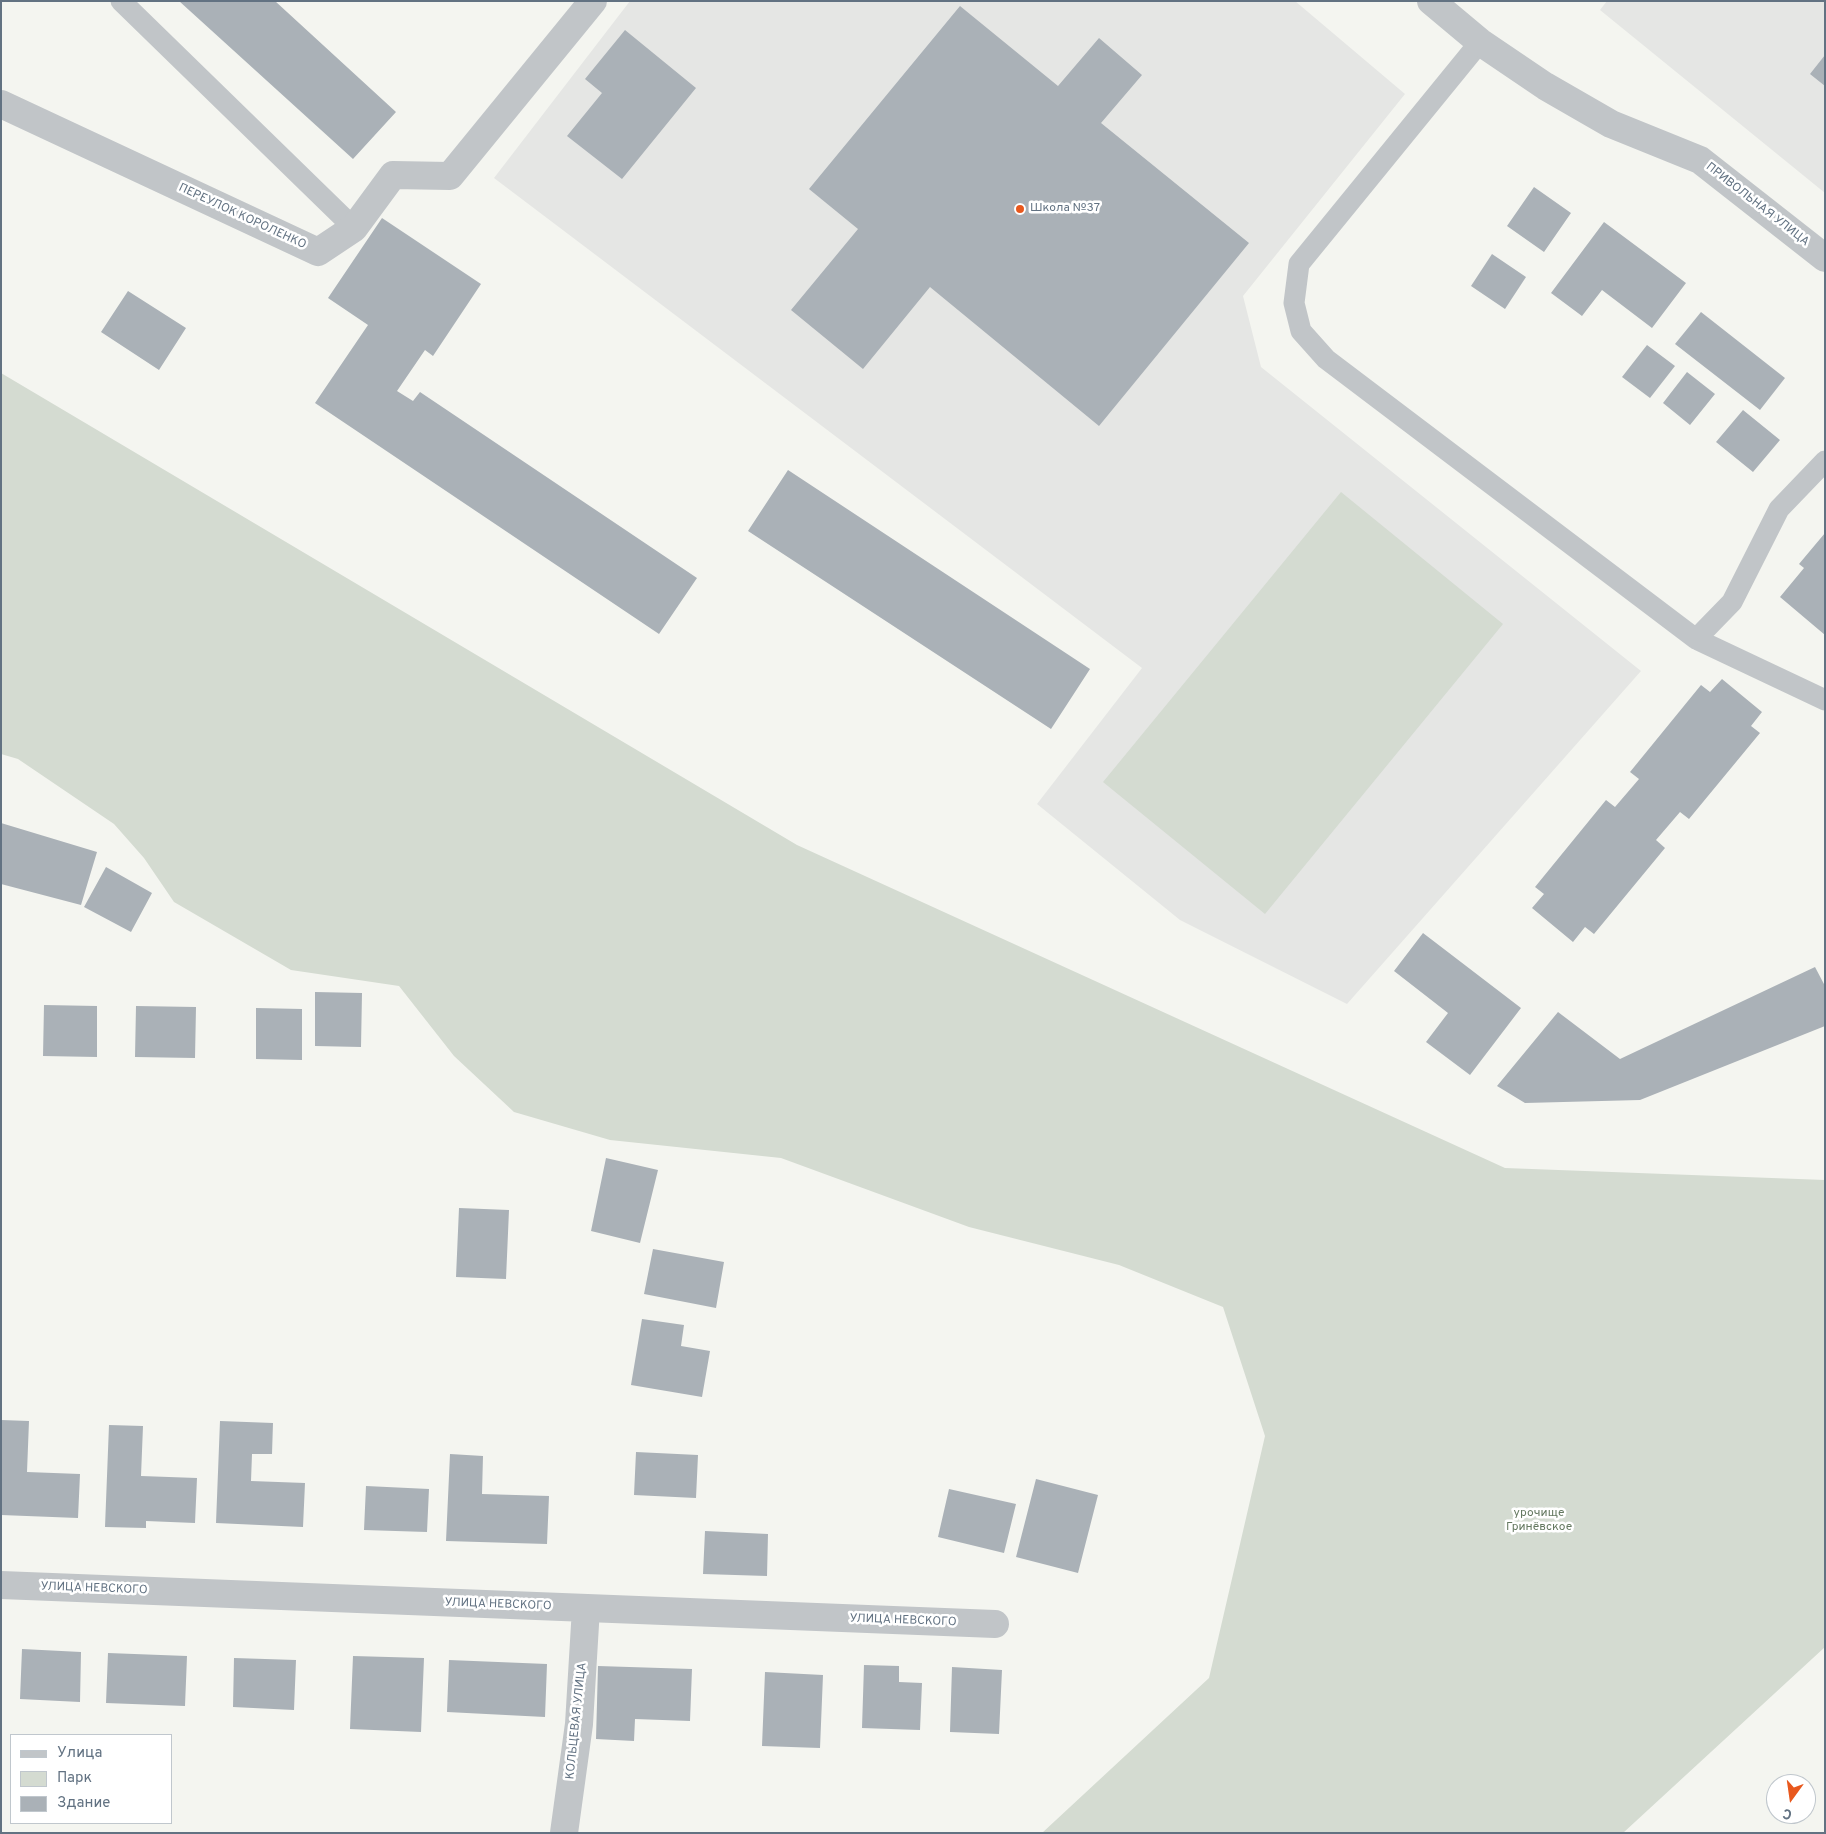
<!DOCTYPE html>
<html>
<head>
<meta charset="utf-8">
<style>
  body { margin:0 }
  #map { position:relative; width:1826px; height:1834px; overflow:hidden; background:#f4f5f0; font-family:Overpass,sans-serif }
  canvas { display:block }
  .frame { position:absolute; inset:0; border:2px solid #627282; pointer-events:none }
  .legend { position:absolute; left:10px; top:1734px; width:162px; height:90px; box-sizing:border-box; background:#fff; border:1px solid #c0c7cd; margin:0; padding:6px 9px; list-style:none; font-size:15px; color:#627282 }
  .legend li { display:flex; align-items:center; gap:10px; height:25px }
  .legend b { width:25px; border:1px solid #c0c7cd }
  .north { position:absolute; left:1766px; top:1774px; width:50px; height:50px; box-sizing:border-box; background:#fff; border:1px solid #c0c7cd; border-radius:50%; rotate:194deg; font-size:14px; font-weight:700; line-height:20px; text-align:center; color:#627282 }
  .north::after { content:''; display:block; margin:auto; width:18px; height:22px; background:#e8581d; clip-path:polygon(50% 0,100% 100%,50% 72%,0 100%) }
</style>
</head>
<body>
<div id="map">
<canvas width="1826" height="1834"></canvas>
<div class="frame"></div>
<ul class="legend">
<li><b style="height:6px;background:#c1c5c8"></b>Улица</li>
<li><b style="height:14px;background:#d4dbd1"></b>Парк</li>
<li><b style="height:14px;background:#aab1b7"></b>Здание</li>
</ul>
<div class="north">С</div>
</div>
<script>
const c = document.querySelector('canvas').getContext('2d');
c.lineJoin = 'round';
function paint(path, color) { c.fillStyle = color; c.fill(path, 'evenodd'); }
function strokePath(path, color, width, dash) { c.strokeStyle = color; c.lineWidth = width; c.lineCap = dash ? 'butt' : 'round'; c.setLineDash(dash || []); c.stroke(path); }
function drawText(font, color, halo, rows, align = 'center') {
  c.font = font + ' Overpass,sans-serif'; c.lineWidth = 5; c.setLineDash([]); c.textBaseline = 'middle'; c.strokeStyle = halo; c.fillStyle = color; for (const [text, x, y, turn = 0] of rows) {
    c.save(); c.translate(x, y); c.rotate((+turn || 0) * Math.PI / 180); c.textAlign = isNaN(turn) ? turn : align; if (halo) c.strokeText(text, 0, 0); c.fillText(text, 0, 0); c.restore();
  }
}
const built = new Path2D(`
  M630 1H1295L1405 94 1243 296 1261 367 1641 671 1347 1004 1180 920 1037 804 1142 668 494 178Z
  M1607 1H1825V193L1600 10Z`);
const green = new Path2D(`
  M1 373 797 845 1505 1168 1825 1180V1647L1623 1833H1042L1209 1678 1265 1436 1223 1307 1119 1265 969 1227 781 1158 610 1140 514 1112 454 1056 399 986 291 970 174 902 144 858 114 824 18 759 1 754Z
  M1341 492 1503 624 1265 914 1103 782Z`);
const building = new Path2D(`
  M179 1H275L396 112 353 159Z
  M960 6 1058 86 1099 38 1142 75 1101 123 1249 243 1099 426 930 287 863 369 791 310 858 229 809 189Z
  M625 30 696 88 622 179 567 136 602 93 585 79Z
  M1825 55V86L1810 74Z
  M1534 187 1571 213 1544 252 1507 226Z
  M382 218 481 284 433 356 425 350 397 391 413 401 420 392 697 578 659 634 315 403 368 325 328 298Z
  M1604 222 1686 283 1652 328 1602 290 1582 316 1551 293Z
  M1492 254 1526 277 1505 309 1471 286Z
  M128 291 186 328 159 370 101 332Z
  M1701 312 1785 378 1760 410 1675 344Z
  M1647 345 1675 366 1650 398 1622 377Z
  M1687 372 1715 394 1690 425 1663 403Z
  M1743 410 1780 440 1753 472 1716 442Z
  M788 470 1090 669 1051 729 748 531Z
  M1825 533V635L1780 597 1804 568 1799 564Z
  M1722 679 1762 712 1751 726 1760 733 1689 819 1680 812 1656 840 1665 848 1594 934 1585 927 1573 942 1532 908 1544 894 1535 887 1606 800 1615 807 1639 779 1630 772 1701 685 1710 692Z
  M1 823 97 852 81 905 1 884Z
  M106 867 152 893 131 932 84 907Z
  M1423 933 1521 1008 1470 1075 1426 1042 1448 1013 1394 971Z
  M1815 967 1825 986V1026L1640 1100 1525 1103 1497 1086 1558 1012 1620 1059Z
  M315 992 362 993 361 1047 315 1046Z
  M44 1005 97 1006V1057L43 1056Z
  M136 1006 196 1007 195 1058 135 1057Z
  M256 1008 302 1009V1060L256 1059Z
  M606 1158 658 1170 640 1243 591 1231Z
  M459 1208 509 1210 506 1279 456 1277Z
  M653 1249 724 1262 716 1308 644 1294Z
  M642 1319 684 1325 681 1346 710 1351 702 1397 631 1385Z
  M1 1420 29 1421 27 1472 80 1474 78 1518 1 1515Z
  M220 1421 273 1423 272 1454H252L251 1481 305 1483 303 1527 216 1523Z
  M109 1425 143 1426 141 1476 197 1478 195 1523 146 1521V1528L105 1527Z
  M636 1452 698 1455 696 1498 634 1495Z
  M450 1454 483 1456 482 1494 549 1496 547 1544 446 1541Z
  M1036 1479 1098 1495 1078 1573 1016 1557Z
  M366 1486 429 1489 427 1532 364 1530Z
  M949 1489 1016 1504 1004 1553 938 1537Z
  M705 1531 768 1534 767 1576 703 1574Z
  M22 1649 81 1652 80 1702 20 1699Z
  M108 1653 187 1656 185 1706 106 1703Z
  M353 1656 424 1658 421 1732 350 1729Z
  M234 1658 296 1660 294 1710 233 1707Z
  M449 1660 547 1664 545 1717 447 1712Z
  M864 1665 899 1666V1682L922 1683 920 1730 862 1728Z
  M598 1666 692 1669 690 1721 635 1719 634 1741 596 1739Z
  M952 1667 1002 1670 999 1734 950 1732Z
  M765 1672 823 1675 820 1748 762 1746Z`);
const service = new Path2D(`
  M121 1 354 228
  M1480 42 1299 264 1294 303 1301 331 1326 359 1696 639 1825 700
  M1696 639 1732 602 1779 509 1825 461`);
const minor = new Path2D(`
  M1431 1 1480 42 1545 86 1611 124 1700 160 1825 258
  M1 104 318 252 354 228 393 175 450 176 593 1
  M1 1585 995 1624
  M564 1833 579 1724 586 1608`);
const markers = [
  [1020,209,5,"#e8581d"]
];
const streetNames = [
  ["ПРИВОЛЬНАЯ УЛИЦА",1757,205,38],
  ["ПЕРЕУЛОК КОРОЛЕНКО",242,217,25],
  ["УЛИЦА НЕВСКОГО",94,1589,2],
  ["УЛИЦА НЕВСКОГО",498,1605,2],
  ["УЛИЦА НЕВСКОГО",903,1621,2],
  ["КОЛЬЦЕВАЯ УЛИЦА",577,1721,-84]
];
const poiNames = [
  ["Школа №37",1030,209]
];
const parkNames = [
  ["урочище",1539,1514],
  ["Гринёвское",1539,1528]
];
paint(built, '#e5e6e4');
paint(green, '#d4dbd1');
paint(building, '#aab1b7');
strokePath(service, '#c1c5c8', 21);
strokePath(minor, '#c1c5c8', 28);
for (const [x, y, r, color] of markers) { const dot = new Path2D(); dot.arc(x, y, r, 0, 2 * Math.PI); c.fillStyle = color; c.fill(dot); strokePath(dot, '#fff', 2); }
drawText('12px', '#627282', '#fff', streetNames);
drawText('12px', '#627282', '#fff', poiNames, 'left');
drawText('12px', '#657961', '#fff', parkNames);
</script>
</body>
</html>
